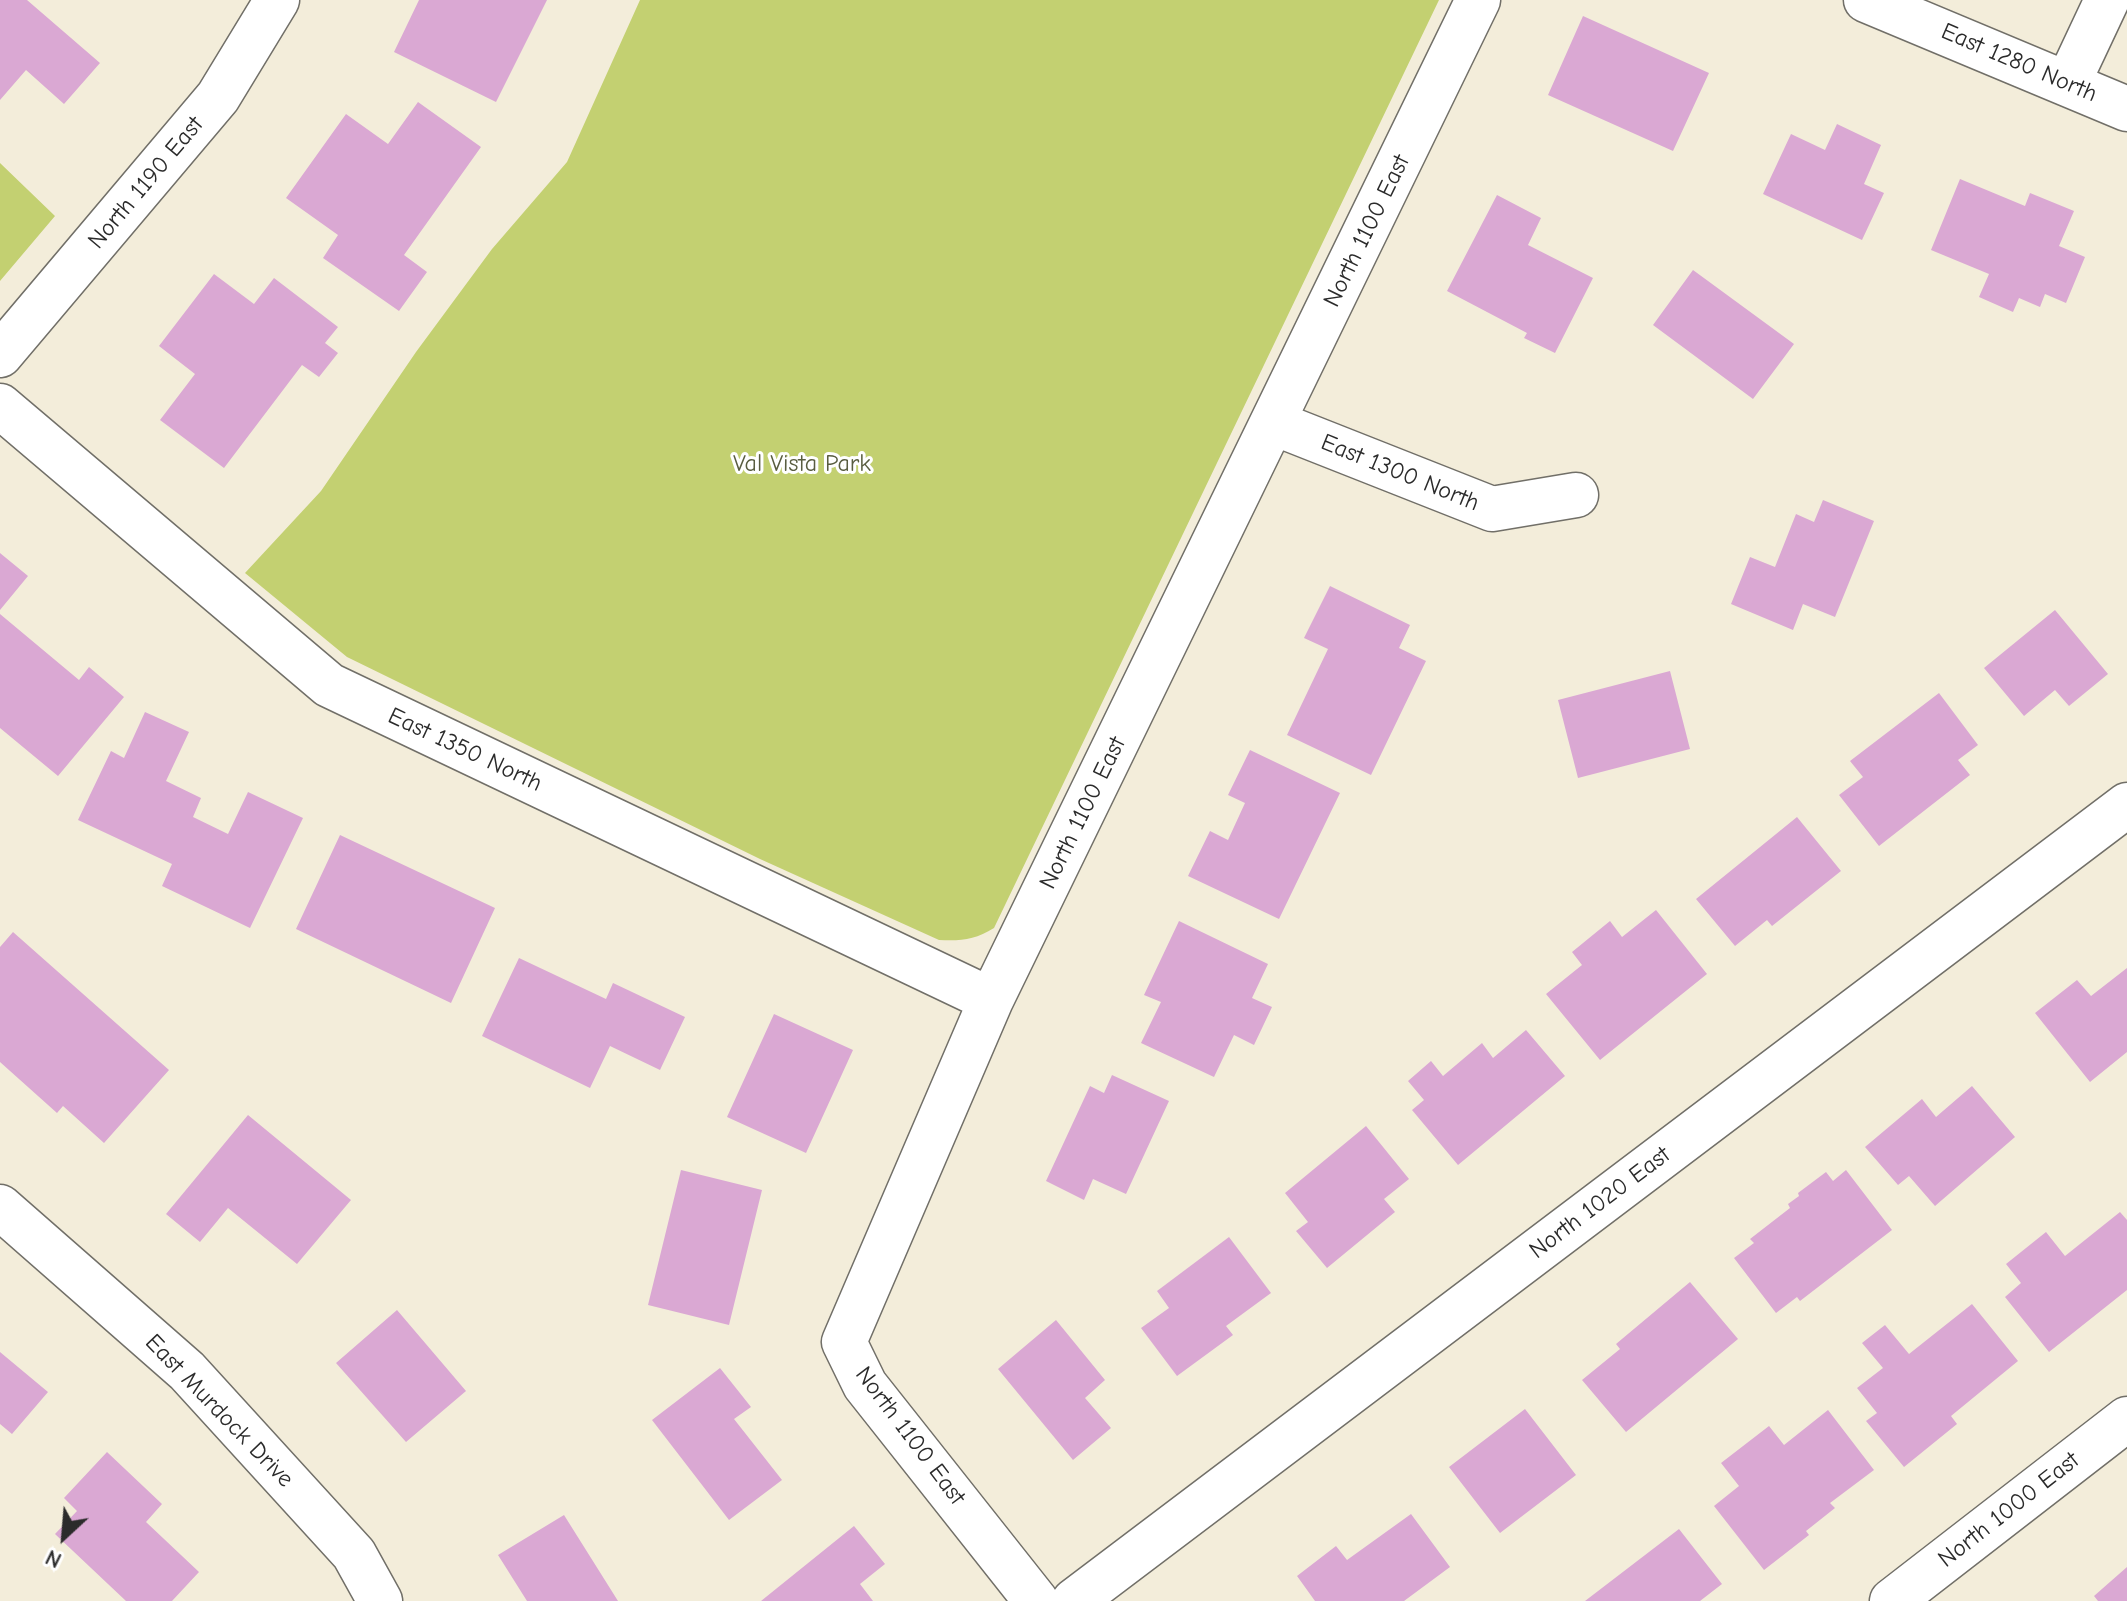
<!DOCTYPE html>
<html>
<head>
<meta charset="utf-8">
<style>
  body { margin:0 }
  #map { position:relative; width:2127px; height:1601px; overflow:hidden; background:#f3edda; font-family:"Comic Neue",sans-serif }
  canvas { display:block }
  .north { position:absolute; left:24px; top:1497px; width:80px; height:80px; -webkit-text-stroke:6px #fff; paint-order:stroke; rotate:206deg; font-size:22px; font-weight:700; line-height:32px; text-align:center; color:#2b2b2b }
  .north::after { content:''; display:block; margin:auto; width:28px; height:36px; background:#2b2b2b; clip-path:polygon(50% 0,100% 100%,50% 72%,0 100%) }
</style>
</head>
<body>
<div id="map">
<canvas width="2127" height="1601"></canvas>
<div class="north">N</div>
</div>
<script>
const c = document.querySelector('canvas').getContext('2d');
c.lineJoin = 'round';
function paint(path, color) { c.fillStyle = color; c.fill(path, 'evenodd'); }
function strokePath(path, color, width, dash) { c.strokeStyle = color; c.lineWidth = width; c.lineCap = dash ? 'butt' : 'round'; c.setLineDash(dash || []); c.stroke(path); }
function drawText(font, color, halo, rows, align = 'center') {
  c.font = font + ' "Comic Neue",sans-serif'; c.lineWidth = 6; c.setLineDash([]); c.textBaseline = 'middle'; c.strokeStyle = halo; c.fillStyle = color; for (const [text, x, y, turn = 0] of rows) {
    c.save(); c.translate(x, y); c.rotate((+turn || 0) * Math.PI / 180); c.textAlign = isNaN(turn) ? turn : align; if (halo) c.strokeText(text, 0, 0); c.fillText(text, 0, 0); c.restore();
  }
}
const green = new Path2D(`
  M640 0H1439L994 928C975 940 961 941 939 940L760 859 347 657 245 573 321 491 416 352 492 249 567 162Z
  M0 163 55 216 0 281Z`);
const building = new Path2D(`
  M0 0H27L100 63 64 104 26 70 0 100Z
  M419 0H547L496 102 394 52Z
  M1583 16 1709 73 1673 151 1548 95Z
  M418 102 481 147 404 255 427 272 399 311 323 258 338 235 286 198 346 114 388 144Z
  M1837 124 1881 145 1864 184 1884 193 1862 240 1763 194 1791 134 1825 150Z
  M1960 179 2025 206 2030 193 2074 211 2059 246 2085 257 2066 303 2045 294 2040 307 2019 298 2013 312 1979 297 1989 274 1931 250Z
  M1497 195 1541 218 1528 245 1593 278 1555 353 1524 338 1527 333 1447 291Z
  M1693 270 1794 344 1753 399 1653 325Z
  M214 274 254 304 274 278 338 327 325 343 338 353 319 377 302 365 224 468 160 420 195 374 159 346Z
  M1823 500 1874 521 1835 617 1803 604 1793 630 1731 604 1750 557 1775 567 1796 514 1814 522Z
  M0 553 28 576 0 610Z
  M1330 586 1410 625 1399 648 1426 661 1371 775 1287 735 1328 649 1304 638Z
  M2055 610 2108 674 2069 706 2055 690 2024 716 1984 668Z
  M0 614 79 680 89 667 124 697 58 776 0 728Z
  M1670 671 1690 749 1578 778 1558 700Z
  M1939 693 1978 745 1958 760 1970 775 1879 846 1839 795 1863 777 1850 761Z
  M145 712 189 732 166 781 201 798 193 817 228 834 248 792 303 818 250 928 162 886 172 864 78 820 111 751 124 758Z
  M1250 750 1340 793 1279 919 1188 876 1210 831 1228 840 1245 803 1228 795Z
  M1797 817 1841 871 1772 926 1767 920 1735 946 1696 899Z
  M340 835 495 908 451 1003 296 929Z
  M1656 910 1707 974 1600 1060 1546 994 1582 965 1572 952 1610 921 1622 937Z
  M1179 921 1268 964 1252 998 1272 1007 1254 1045 1234 1035 1214 1077 1141 1043 1161 1002 1144 995Z
  M13 932 169 1070 104 1143 63 1106 57 1113 0 1062V947Z
  M519 958 606 999 613 983 685 1017 660 1070 610 1046 590 1088 482 1036Z
  M2127 968V1052L2090 1082 2035 1013 2077 980 2091 996Z
  M774 1014 853 1050 806 1153 727 1117Z
  M1526 1030 1565 1076 1458 1165 1412 1110 1424 1100 1408 1081 1431 1061 1443 1076 1482 1043 1493 1058Z
  M1112 1075 1169 1101 1126 1194 1093 1179 1084 1200 1046 1181 1090 1086 1104 1093Z
  M1972 1086 2015 1137 1935 1206 1909 1176 1898 1185 1865 1147 1922 1099 1936 1117Z
  M248 1115 351 1200 297 1264 228 1208 200 1242 166 1214Z
  M1366 1126 1409 1179 1384 1199 1395 1212 1327 1268 1296 1231 1308 1222 1285 1193Z
  M681 1170 762 1190 729 1325 648 1305Z
  M1846 1170 1892 1230 1800 1301 1797 1297 1776 1313 1734 1258 1754 1243 1750 1239 1790 1208 1788 1204 1799 1196 1798 1193 1826 1172 1833 1181Z
  M2120 1212 2127 1220V1290L2049 1352 2005 1297 2021 1283 2006 1264 2046 1232 2065 1256Z
  M1229 1237 1271 1293 1226 1326 1233 1335 1177 1376 1141 1328 1169 1308 1157 1291Z
  M1690 1282 1738 1339 1626 1432 1582 1380 1620 1349 1616 1344Z
  M1972 1304 2018 1361 1951 1416 1957 1424 1904 1467 1866 1421 1877 1413 1857 1388 1883 1368 1862 1343 1885 1325 1909 1354Z
  M397 1310 466 1391 406 1442 336 1363Z
  M1056 1320 1105 1380 1085 1398 1111 1428 1073 1460 998 1369Z
  M0 1352 48 1392 12 1434 0 1424Z
  M720 1368 751 1407 734 1419 782 1480 729 1520 652 1420Z
  M1525 1409 1576 1475 1500 1533 1449 1467Z
  M1828 1410 1874 1470 1830 1503 1835 1508 1806 1531 1809 1535 1764 1570 1714 1506 1739 1486 1721 1463 1769 1426 1784 1445Z
  M107 1452 162 1504 146 1522 199 1572 172 1601H126L55 1534 77 1511 64 1498Z
  M1411 1514 1450 1567 1404 1601H1315L1297 1576 1336 1546 1347 1560Z
  M564 1515 618 1601H527L498 1555Z
  M854 1526 885 1564 860 1584 873 1601H761Z
  M1679 1529 1722 1584 1700 1601H1585Z
  M2127 1567V1601H2098L2094 1596Z`);
const minor = new Path2D(`
  M1866 0 2127 109
  M2068 83 2107 0
  M0 355 218 97 277 0
  M0 406 329 685 991 1000
  M1274 423 1492 509 1576 495
  M0 1207 187 1371 354 1554 380 1601
  M1036 1601 865 1385 844 1342 991 1000 1478 0
  M1074 1601 2127 805
  M1892 1601 2127 1419`);
const streetNames = [
  ["East 1280 North",2019,63,23],
  ["North 1190 East",146,183,-50],
  ["North 1100 East",1367,231,-64],
  ["East 1300 North",1400,473,22],
  ["East 1350 North",465,750,25],
  ["North 1100 East",1083,813,-64],
  ["North 1020 East",1600,1203,-37],
  ["East Murdock Drive",219,1411,46],
  ["North 1100 East",910,1436,53],
  ["North 1000 East",2009,1510,-38]
];
const parkNames = [
  ["Val Vista Park",802,464]
];
paint(green, '#c3d071');
paint(building, '#daa8d3');
strokePath(minor, '#716f68', 47);
strokePath(minor, '#fff', 44);
drawText('24px', '#2b2b2b', '#fff', streetNames);
drawText('24px', '#595d40', '#fff', parkNames);
</script>
</body>
</html>
